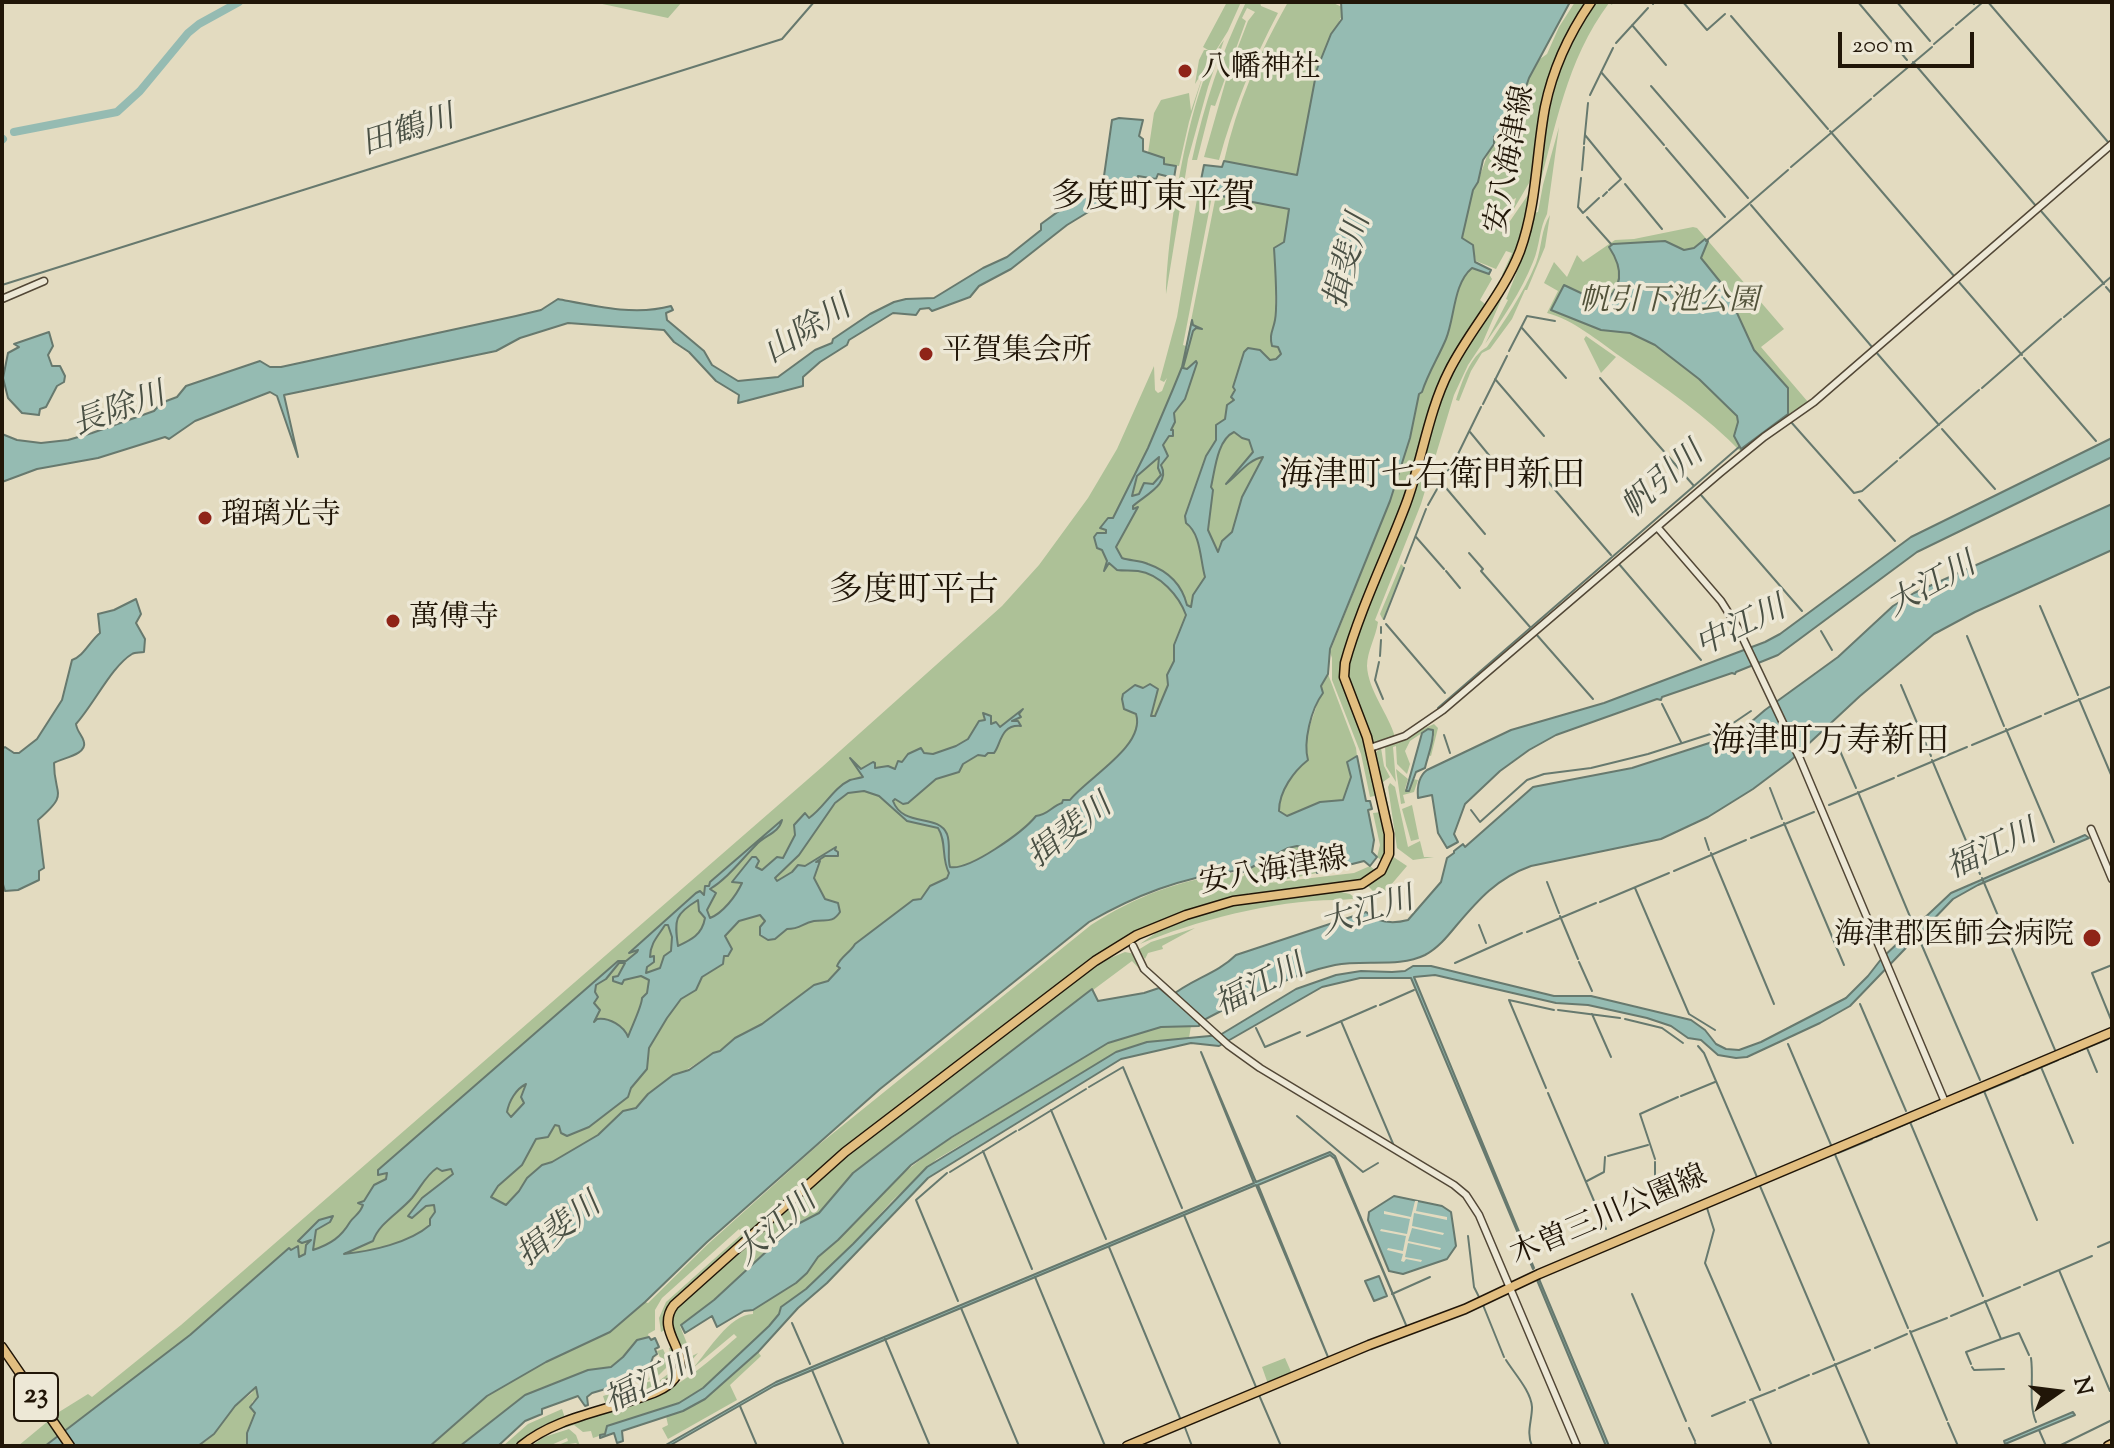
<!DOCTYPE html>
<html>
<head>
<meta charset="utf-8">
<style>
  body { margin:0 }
  #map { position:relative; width:2114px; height:1448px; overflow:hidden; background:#e3dbc0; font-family:"Sorts Mill Goudy",serif }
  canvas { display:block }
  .frame { position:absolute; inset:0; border:4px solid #211608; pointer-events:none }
  .north { position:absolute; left:2018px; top:1352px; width:80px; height:80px; -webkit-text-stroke:6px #ede8d6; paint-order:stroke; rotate:76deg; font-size:22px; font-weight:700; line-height:32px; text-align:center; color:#211608 }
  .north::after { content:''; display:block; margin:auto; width:28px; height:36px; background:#211608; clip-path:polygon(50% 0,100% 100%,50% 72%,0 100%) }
  .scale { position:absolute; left:1838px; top:32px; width:136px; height:36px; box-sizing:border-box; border:4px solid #211608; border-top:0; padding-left:10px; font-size:24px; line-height:28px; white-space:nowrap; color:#211608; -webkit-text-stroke:6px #ede8d6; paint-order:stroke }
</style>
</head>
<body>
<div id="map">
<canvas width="2114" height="1448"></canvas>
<div class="frame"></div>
<div class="north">N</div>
<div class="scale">200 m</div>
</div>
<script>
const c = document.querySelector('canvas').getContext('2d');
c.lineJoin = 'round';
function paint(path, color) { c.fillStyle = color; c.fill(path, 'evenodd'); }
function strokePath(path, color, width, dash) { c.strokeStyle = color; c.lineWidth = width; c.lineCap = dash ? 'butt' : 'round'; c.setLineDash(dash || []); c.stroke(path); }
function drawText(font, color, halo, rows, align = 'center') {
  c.font = font + ' "Sorts Mill Goudy","Noto Serif JP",serif'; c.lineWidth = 7; c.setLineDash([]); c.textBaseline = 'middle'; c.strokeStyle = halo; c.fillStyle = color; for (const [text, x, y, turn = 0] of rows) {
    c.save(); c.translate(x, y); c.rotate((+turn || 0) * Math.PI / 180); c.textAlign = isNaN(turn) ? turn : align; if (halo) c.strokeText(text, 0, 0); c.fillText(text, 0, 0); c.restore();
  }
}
const green = new Path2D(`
  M593 2H682L668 18Z
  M1227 2H1241L1228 31 1195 84 1199 60 1204 50H1208L1203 47Z
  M1246 2H1260L1261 6 1278 13C1253 60 1233 109 1219 160L1204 157 1228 73 1248 21 1255 12 1247 8 1242 18 1246 21 1215 106 1211 105 1197 160H1192C1204 105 1221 53 1246 2Z
  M1288 2H1331L1342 7 1343 13 1317 69 1297 176 1224 161C1237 104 1259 53 1288 2Z
  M1575 2H1588L1559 53 1532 178 1512 212 1516 198 1512 200 1503 220 1504 223 1510 221 1530 192 1518 249 1505 277 1502 275 1512 253 1506 251 1496 269 1476 261 1472 245 1462 238 1474 187C1482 177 1487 150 1496 135 1502 124 1514 116 1517 103L1521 101 1529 78 1540 59 1547 54 1559 27Z
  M1595 2H1613L1612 5 1609 3C1566 61 1556 126 1537 195 1546 123 1552 63 1595 2Z
  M1224 40 1208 87 1188 159 1166 294C1167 236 1189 83 1224 40Z
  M1204 72 1189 122 1179 166 1164 164V158L1148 153 1154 113 1161 100 1189 93 1191 111Z
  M1559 127 1547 214C1539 229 1540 246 1533 262 1521 292 1503 318 1485 344L1508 300 1506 299 1518 269 1533 213 1538 212 1543 185Z
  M1198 193 1212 196 1183 345 1186 346 1216 195 1289 209 1284 242 1274 248 1277 263 1275 302 1284 346 1266 451 1173 681 1158 712 1142 736 1079 794 1019 837 924 896 840 965 839 972 828 981 814 985 762 1024 735 1038 720 1051 713 1053 683 1072 638 1111 521 1187 506 1205 488 1195 521 1148 645 1050 658 1025 739 916 794 874 777 881 775 878C790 865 802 851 813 835 832 808 848 773 886 801L881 795 847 783 826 802 793 850 603 1068 500 1066 457 1103 392 1175 340 1241 254 1278 190 1335 49 1446H18L59 1412 88 1394 92 1397 181 1325 822 767 1002 606 1039 565 1088 498 1117 449 1154 366 1155 390 1158 393 1162 391 1167 378 1164 382 1160 380 1177 317Z
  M1550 215 1545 247 1527 290H1525L1512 319 1490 349 1482 353 1471 371 1459 401 1456 400C1462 382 1470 356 1487 347 1505 320 1523 294 1536 263 1542 247 1541 229 1550 215Z
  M1693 227 1697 228 1784 329 1761 347 1808 402 1742 453C1707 416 1662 386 1621 357 1598 341 1574 320 1547 313L1558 291 1544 283 1554 262 1567 277 1577 255 1583 262 1615 240 1634 239Z
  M1472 267 1489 274 1492 279 1480 300 1485 304 1499 281 1502 283 1458 349 1406 495 1342 665 1378 795 1370 797 1361 754 1332 680V658L1330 652 1390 501 1410 438 1419 393 1422 391C1428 373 1439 356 1446 339 1455 316 1452 284 1472 267Z
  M1511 277 1482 344 1468 365 1454 395 1421 504 1375 620 1378 622C1376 637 1367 651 1367 666 1368 690 1389 715 1395 737L1373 744 1347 676 1348 664 1453 369Z
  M1586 336 1616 357 1601 373 1584 339Z
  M1401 564 1404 567 1383 620 1380 614Z
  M1328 674 1356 748 1357 756 1347 762 1351 777 1343 800 1320 802 1287 816 1279 811C1279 792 1292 772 1307 761L1306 737 1322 690V682Z
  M1434 724 1438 728 1431 756 1428 755 1434 736 1428 729 1410 741 1405 751 1410 764 1407 774 1397 764 1396 746 1393 747 1396 782 1386 766 1385 746Z
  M1381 748 1384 766 1390 777 1383 782 1391 818 1393 842 1374 754Z
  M1396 769 1408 779 1405 789 1409 790 1413 779 1418 780 1414 792 1403 795 1405 803 1401 804Z
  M1390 783 1395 787 1408 847 1420 841 1424 857H1434L1413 860 1397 848 1388 787Z
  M1412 805 1419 839 1411 841 1402 809Z
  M1382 812 1387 839 1384 862 1377 857 1380 845 1373 813Z
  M1297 846 1332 852 1337 860 1336 864 1316 870 1317 873 1269 883 1354 873 1370 866 1377 872 1368 880 1261 895 1248 893 1247 897 1207 906 1094 958 919 1090 909 1095 911 1097 674 1301 664 1315 665 1330 661 1332 659 1318 666 1302 742 1234 739 1229 662 1298 655 1310V1330L648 1334 649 1337 637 1340 623 1357 611 1367 588 1370 525 1395 460 1446H430L487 1396 546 1362 610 1332 645 1302 648 1303 708 1244 816 1147 1091 925C1136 896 1179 880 1233 873L1238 877 1244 876 1245 869C1260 860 1279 849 1297 846Z
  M1392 856 1407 866 1390 886 1389 894 1382 888 1377 895 1367 885 1384 872Z
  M1332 890 1350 894 1357 900C1351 898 1346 900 1339 900 1278 899 1194 921 1140 944L1170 923 1235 904Z
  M1195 928 1162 946 1163 949 1148 953 1145 959 1138 950 1151 942Z
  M1125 952 1135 954 1154 979 1151 981 1132 961 987 1069 853 1173 819 1214 794 1226 714 1300 680 1326 692 1356 698 1353 685 1368 683 1355 670 1326V1317L677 1305 847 1154 1093 965Z
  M1191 1026 1189 1038 1126 1048 937 1159 892 1201 853 1244 806 1289 781 1307 779 1314C755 1343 714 1387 680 1402 657 1413 632 1418 608 1426L605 1434 593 1438 591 1431 583 1432 574 1425 546 1433C578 1415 618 1410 651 1397 685 1384 710 1360 737 1337L734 1334 693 1368C709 1350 729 1315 753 1314V1310L796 1283 807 1273 817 1257 838 1240 901 1175 934 1149 1108 1043 1161 1027Z
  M541 1079 512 1121 462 1110 487 1091Z
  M456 1164 438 1230C409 1241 358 1264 328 1256L412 1171Z
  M673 1347C675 1352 677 1360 677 1366 675 1389 625 1399 606 1405L603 1396 647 1382 653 1381 655 1384 668 1374 672 1364 669 1348Z
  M663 1349 667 1358 666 1368 658 1376 648 1380 655 1360 660 1357 657 1351Z
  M758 1352 761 1356 730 1385 737 1400 668 1439 662 1428 668 1425 666 1416C704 1404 730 1378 758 1352Z
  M1285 1358 1292 1374 1268 1384 1262 1367Z
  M255 1387 258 1388V1397L252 1402 251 1410 255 1413 247 1433V1446H194L206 1441 214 1434 235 1406 252 1393Z
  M562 1409 565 1418 518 1446H503L528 1424Z
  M569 1429 576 1435 580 1446 576 1443 556 1446 568 1441 567 1438 549 1446H531L544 1437Z`);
const water = new Path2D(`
  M1341 2H1570L1529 78 1521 101 1517 104 1512 117 1494 137V144L1483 160 1478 182 1473 190 1462 238 1473 245 1475 262 1491 270 1489 274 1472 268C1453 284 1455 317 1446 339 1439 356 1428 373 1422 392L1419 394 1410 438 1390 501 1330 649 1328 674 1321 686 1323 693C1311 709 1303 742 1308 760 1294 771 1279 791 1279 811L1287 816 1320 802 1343 800 1351 777 1347 762 1357 756 1366 801H1370L1372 809 1368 810 1374 840 1372 852 1377 857 1370 866 1364 861 1317 873 1316 870 1336 864 1337 859 1332 852 1297 846 1288 848 1239 874 1234 871C1180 878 1136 895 1089 922L880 1089 707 1242 645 1302 610 1332 546 1362 487 1396 430 1446H247V1433L255 1413 250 1407 258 1397 256 1387 235 1406 214 1434 198 1446H45L190 1335 289 1248 291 1250 298 1246 299 1257 305 1254 306 1245 311 1240 302 1243 298 1241 319 1220 333 1216 330 1222 316 1230 313 1250C331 1244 341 1237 350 1222 355 1215 360 1214 363 1205L358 1203 364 1201 374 1185 386 1179 387 1173 378 1175V1170L618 961H626L637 952 638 950 629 953 696 893 700 891 704 895 705 886H709L710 882 782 820C779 833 765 835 756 845 741 860 728 878 710 889L716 893 707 910 710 918C723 913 736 896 742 883L732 882 752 857H756L759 861 756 867 762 870 777 857 783 858 795 835 794 825 805 813 809 818C824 808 833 788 850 780 854 779 859 778 863 777L850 758 861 769 873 762 875 763V768L888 766 895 769 898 761 902 762 908 754 921 748 924 753 933 754 956 746 968 739 979 721 985 720 983 713 991 716V724L996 722 1000 727 1023 709 1019 714 1021 717 1012 721H1018L1021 726C1000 724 1001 745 994 753H988L985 756 978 755 963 764 959 772 936 779 908 803 903 804 895 799 893 801C903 828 938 813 947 834 951 844 947 857 950 867 969 871 1023 832 1036 816 1048 815 1052 806 1062 803L1063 800H1070C1087 778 1146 746 1136 714L1124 709 1122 699 1123 694 1135 685 1143 688 1150 684 1158 689 1151 716H1155L1168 685 1167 675 1174 661V645L1186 615C1179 596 1160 574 1138 571 1131 570 1124 571 1117 570L1109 563 1104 571 1107 561 1102 550 1097 548 1094 537 1097 533H1106V530L1100 528 1108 518H1113L1148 448 1173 389 1182 367 1192 320 1193 325 1202 329 1196 328 1193 331 1183 368 1187 369 1196 361 1197 363 1185 399 1174 413 1175 422 1171 430H1173V436H1169L1163 445 1168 456 1161 465C1171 484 1145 495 1133 506V509L1138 507 1116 547 1122 558C1131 561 1140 560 1148 564 1168 571 1182 585 1187 605L1191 607 1193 595 1205 577C1200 559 1201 534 1186 523L1185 516 1206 456 1216 440V425L1225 419 1227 405 1234 400 1231 397 1235 390 1233 387 1244 352 1248 348 1260 350 1270 360 1276 359 1281 354 1278 347 1272 346C1269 334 1273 331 1275 320 1278 304 1275 265 1274 248L1284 242 1289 209 1216 195 1217 189 1200 185 1204 165 1222 167 1224 161 1297 175 1317 69 1331 34 1342 19ZM1234 432 1242 438 1249 440 1253 452 1226 484C1238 475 1249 459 1263 457L1242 497 1232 532 1222 541 1218 552 1208 530 1213 490 1211 487C1215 470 1217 440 1234 432ZM1159 457 1158 468 1161 475 1153 484 1144 483 1139 494 1132 496 1137 476ZM864 791 879 796 907 821 938 828C947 842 941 858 949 873L947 878 930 886 921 899 913 900 855 944C850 953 841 956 837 966L840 968 828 981 814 985 762 1024 735 1038 720 1051 713 1053 689 1070 673 1075 648 1094 636 1108 623 1111 598 1135 552 1162 542 1165 527 1178 519 1191 506 1205 491 1197 498 1186 522 1165 536 1139 548 1137 555 1125 559 1126 561 1133 567 1136 589 1127 628 1097 631 1088 647 1069 649 1048 667 1018 681 999 696 990 702 977 723 964 724 956H728L732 949 725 936 739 921 760 915 765 921 760 927V935L768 940 775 939 787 929C801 929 802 923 814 921 826 919 832 924 840 912L838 903 825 899 814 878 820 861 816 862 825 856H838V852L835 850 836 847 805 866 798 865 792 872 777 881 775 878 799 855 835 803 848 793ZM698 900 699 911 705 918C702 935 691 940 678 946 674 919 675 914 698 900ZM665 925H668L672 937 671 951 664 956 660 968 646 973 647 967 654 962V956L650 957C650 943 659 935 665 925ZM619 963H625L618 976 613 977V981L622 984 624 980 641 976 649 980 647 993 642 998C642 1006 631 1028 628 1037 624 1026 609 1017 597 1019L594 1022 600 1010 594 1003 598 997 595 992 596 985 606 979ZM526 1084 521 1097 524 1103 511 1117 507 1112C509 1101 516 1089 526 1084ZM437 1168 442 1171 451 1169 453 1174 422 1198 408 1216 412 1218 426 1206 434 1205 435 1212 430 1219V1225C409 1243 372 1251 344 1254L373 1241C379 1223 399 1213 412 1198 421 1187 426 1175 437 1168Z
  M1119 118 1143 120 1139 136 1143 139V151L1164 158V164L1176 166 1174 178 1158 174 1156 179 1138 176 1136 186 1114 190 1108 200 1067 225 1011 269 979 286 970 297 932 311 929 308 920 309 916 315 893 313 849 340 847 345 820 362 803 377V386L738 403 739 395 716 381 689 352 674 342 664 330 568 323 520 338 496 351 284 395 298 457 277 396 270 392 195 421 169 439 165 437 98 458 37 469 2 482V434L17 440 41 443 68 440 92 433 154 411 161 403 177 397 186 386 260 361 270 367H281L516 316 541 310 558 299C594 306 635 316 671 306L673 310 666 313 667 320 704 351 712 365 738 381 778 377 815 350 832 343 833 339 870 314 894 302 906 299 934 298 983 268 1007 257 1041 230V224C1060 210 1079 195 1102 190L1112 120Z
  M1705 239 1708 241 1701 258 1726 289 1754 350 1788 388V414L1741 449 1734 436 1738 422 1737 416 1699 379 1655 345 1630 333 1601 330 1551 310 1564 285 1602 303C1624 288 1623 268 1609 247L1613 244 1665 241 1684 250 1694 248Z
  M49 332 53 346 48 355 52 366H60L65 376 64 382 57 386 46 407 40 409 39 415 22 413 8 398 3 378 8 353 19 347 14 344Z
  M2112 438V457L1917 552 1778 655 1736 672 1735 674 1732 673 1662 697 1661 700 1657 699 1556 735 1529 750 1500 771 1465 804 1454 834 1458 842 1447 848 1438 833 1432 795 1418 798C1417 787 1419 776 1427 770L1511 730 1604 703 1765 642 1780 634 1911 537Z
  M2112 504V550L1975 612 1934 634 1860 696 1789 762 1753 789 1708 817 1661 839 1531 866C1497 878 1478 900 1456 926 1447 937 1438 948 1425 955 1399 968 1364 959 1335 965 1291 974 1240 1001 1200 1022L1199 1026 1161 1027 1108 1043 952 1137 911 1165 838 1240 818 1257 807 1273 796 1283 753 1310 744 1311 717 1327 712 1316 685 1333 681 1325 714 1300 794 1226 819 1213 853 1173 1092 989 1098 1001 1144 993 1159 988 1170 997C1189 980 1217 974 1236 955L1366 912C1378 923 1393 924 1408 920L1441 882 1447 858 1454 853V851L1463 844 1465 847 1533 787 1632 768 1737 734 1765 710 1838 657 1893 606 1914 593Z
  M136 599 141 614 136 623 145 639 144 652C140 653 135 652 132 654 112 666 94 704 76 724 77 732 83 736 84 742 87 755 62 758 54 763 54 797 70 792 38 820L44 868 39 871V880L18 890 5 891 2 881V749L5 747 14 753H19L37 739 62 700 72 660C83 657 90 641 100 633L98 614 114 610Z
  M1428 729 1433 730C1434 742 1427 758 1425 768L1416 772 1409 791H1406L1422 733Z
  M2085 835 2089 838 1978 885 1953 899 1850 1006 1820 1023 1747 1057 1736 1058 1718 1055 1701 1040 1688 1038 1671 1026 1647 1018 1588 1005 1556 1003 1435 975 1414 977 1534 1268 1533 1269 1411 978H1360L1322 987 1219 1046 1191 1043 1121 1059 928 1178 827 1283 798 1308 758 1352 705 1399 683 1411 622 1431 623 1441 617 1443 614 1433 600 1438V1435L605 1434 607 1426 679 1403 703 1388 769 1326 779 1314 781 1307 806 1289 853 1244 927 1167 1116 1052 1147 1042 1220 1035 1296 989 1336 975 1361 971 1392 972 1405 971 1413 966H1431L1554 996H1591L1691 1020 1705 1030 1716 1044 1726 1049 1739 1050 1761 1042 1846 998 1868 976 1882 958 1951 893Z
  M1201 1052 1256 1182 1330 1152 1335 1156 1406 1325 1335 1159 1330 1155 1258 1185 1328 1357 1256 1185 774 1386 669 1446H664L776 1382 1254 1183Z
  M1394 1196 1442 1206 1451 1212 1456 1246 1447 1259 1403 1274 1389 1271 1368 1220 1369 1212Z
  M1379 1276 1387 1296 1374 1301 1365 1281Z
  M1539 1279 1609 1446H1606L1537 1280Z
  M649 1337 651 1340 655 1338 659 1347 655 1349 657 1354 653 1357 646 1377 592 1393 587 1397 588 1405 585 1406 578 1396 542 1409V1414L525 1421 498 1446H460L525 1395 588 1370 611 1367 623 1357 637 1340Z
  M2073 1412 2075 1415 2005 1444 2004 1441Z`);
const pier = new Path2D(`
  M1415 1201H1418L1416 1211 1447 1217V1220L1414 1213 1412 1226 1444 1233 1443 1235 1412 1228 1408 1241 1441 1248 1440 1250 1408 1243 1405 1257 1422 1260 1421 1262 1406 1259 1404 1262 1401 1261 1403 1254 1387 1250 1388 1248 1403 1251 1406 1236 1380 1231 1381 1229 1407 1234 1410 1219 1384 1214V1211L1411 1217Z`);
const stream = new Path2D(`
  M1683 2 1707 30 1725 14
  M1858 2 1907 60
  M1897 2 1930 41
  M1972 2 1974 4
  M1988 2 2108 142
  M1653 4 1654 2
  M1731 16 1828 129
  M1632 25 1666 65
  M1956 25 1983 2
  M1616 43 1648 8
  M1934 44 1953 28
  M1913 62 2036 206
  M1601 72 1664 145
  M1651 86 1748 198
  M1590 95 1613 48
  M1874 96 1932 47
  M1830 131 1954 276
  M1585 135 1621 179 1609 190
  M1584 144 1588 103
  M1666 148 1725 217
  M1791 167 1871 99
  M1582 170 1584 147
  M1581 178 1578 207 1583 213
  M1625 184 1662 229
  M1603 196 1607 192
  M1751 205 1872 347
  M2041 211 2104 284
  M1584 212 1599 198
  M1587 217 1611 244
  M1706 241 1788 170
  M1958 281 2022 355
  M2 285 782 39 814 2
  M2106 287 2112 294
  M2064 317 2112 276
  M1522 328 1566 378
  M1509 351 1527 316 1555 321
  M1876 352 1939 425
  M2024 358 2096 441
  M1600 378 1694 486
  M1495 379 1544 436
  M1982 388 2061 319
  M1483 404 1507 356
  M1791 422 1854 493 1862 491 1897 461
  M1942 429 1995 489
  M1470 432 1502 471
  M1457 456 1481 407
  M1526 456 1611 555
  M1900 458 1979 390
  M1443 479 1455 459
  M1441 482 1485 534
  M1701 495 1802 611
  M1859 500 1895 541
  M1428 505 1441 482
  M1416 537 1444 569
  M1469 553 1483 569 1481 571 1530 627
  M1405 563 1426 509
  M1619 564 1701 660
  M1446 571 1460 588
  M2040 606 2078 695
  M1384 619 1404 568
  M1386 624 1445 693
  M1821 631 1832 650
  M1381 633V627
  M1536 634 1593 699
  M1967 636 2004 726
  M1380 656 1381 640
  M1379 662 1375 680 1383 699
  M1901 685 1931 756
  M2079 699 2112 777
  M1662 704 1681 742
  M1438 708 1739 447
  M2045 714 2112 686
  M2006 729 2054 842
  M1444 735 1450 753
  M1837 744 1856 788
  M1972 745 2041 716
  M1932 760 1980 874
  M1898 776 1967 747
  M1770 788 1782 819
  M1858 792 1911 919
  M1829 805 1894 778
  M1471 810 1480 822 1527 780 1544 774 1591 768 1648 754 1723 730 1751 711
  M1784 823 1844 965
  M1705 838 1709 850
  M1751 838 1814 812
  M1711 853 1774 1004
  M1674 871 1746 840
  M1982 878 2055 1050
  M1547 882 1559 913
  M1635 888 1689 1014 1715 1030
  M1600 902 1669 873
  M1560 916 1578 959
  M1479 925 1486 943
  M1527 932 1596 903
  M1920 941 1980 1080
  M1579 962 1592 991
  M1455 963 1522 933
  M2112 965 2092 973 2112 1022
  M1509 1000 1546 1088
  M1509 1000 1554 1010
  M1860 1004 1906 1111
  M1380 1005 1414 990
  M1558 1010 1620 1018
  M1592 1014 1611 1057
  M1625 1019 1662 1028 1683 1043
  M1341 1021 1394 1146
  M1256 1028 1265 1047 1300 1032
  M1307 1036 1376 1006
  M1788 1044 1831 1145
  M1698 1046 1704 1053 1757 1177
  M2087 1048 2097 1072
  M2062 1058 2108 1039
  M2041 1067 2073 1143
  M2023 1075 2058 1060
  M1089 1087 1123 1067 1182 1208
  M1984 1091 2037 1220
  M1548 1093 1606 1229
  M1681 1096 1715 1082
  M1958 1102 2019 1077
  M1051 1110 1106 1239
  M1297 1116 1363 1172 1378 1163
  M1910 1122 1983 1296
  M1019 1130 1086 1089
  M1876 1137 1936 1111
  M983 1151 1032 1269
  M1834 1152 1908 1328
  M1838 1153 1872 1139
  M1608 1156 1648 1145
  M1655 1159 1640 1114 1678 1097
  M950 1172 1016 1131
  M947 1173 916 1200 958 1301
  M1655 1180V1162
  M1587 1181 1604 1172 1605 1157
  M1656 1184 1659 1203
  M1760 1186 1834 1360
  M1707 1208 1714 1230 1705 1263 1760 1390
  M1184 1215 1256 1387
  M1468 1236 1474 1287 1479 1297
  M1109 1247 1180 1418
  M2098 1247 2112 1241
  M2059 1270 2110 1391
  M1035 1277 1105 1446
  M2024 1285 2092 1256
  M1392 1294 1430 1277
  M1632 1294 1686 1421
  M1985 1301 2001 1339 2019 1333 2029 1355
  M1485 1303 1483 1305 1504 1357
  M961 1308 1019 1446
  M1951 1316 2020 1287
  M792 1323 810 1364
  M1910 1331 1947 1420
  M1911 1332 1947 1318
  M885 1339 930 1446
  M1875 1348 1907 1334
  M2031 1358C2034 1379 2028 1403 2036 1422
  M1506 1360C1514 1373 1531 1391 1532 1407 1532 1421 1526 1432 1532 1446
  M1835 1364 1870 1446
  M1971 1364 1966 1352 2001 1339
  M1972 1367 1974 1370 2004 1369
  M812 1370 844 1446
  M1813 1374 1870 1350
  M1779 1388 1809 1375
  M1259 1395 1281 1446
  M1752 1399 1772 1446
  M1750 1400 1775 1390
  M740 1406 757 1446
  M1712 1416 1745 1402
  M1948 1423 1958 1446
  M1184 1425 1192 1446
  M1689 1428 1695 1441
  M2039 1430 2046 1446
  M1695 1443 1697 1446
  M2059 1446 2112 1420`);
const river = new Path2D(`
  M14 132 117 112 140 91 188 33 199 24 239 2
  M2 140 3 139`);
const minor = new Path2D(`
  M2 299 44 281
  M1658 528 1721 601 1738 628 1800 759 1945 1102
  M1370 748 1405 736 1443 710 1720 473 1764 437 1814 402 2112 144
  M2091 829 2112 879
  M1133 946 1144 969 1228 1045 1260 1068 1454 1185 1466 1195 1479 1215 1577 1446`);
const major = new Path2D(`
  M2 1347 70 1446
  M521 1446C550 1422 589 1414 624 1403 640 1397 663 1393 674 1379 696 1354 653 1333 674 1305L845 1152 1095 961 1137 935 1186 915 1233 901 1362 884 1381 871 1389 854V834L1367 737 1344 677 1345 663C1360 609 1386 557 1406 504 1422 461 1428 412 1449 371 1470 329 1503 295 1520 251 1537 204 1536 155 1545 107 1553 68 1569 34 1591 2
  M1127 1446 1369 1345 1465 1309 1539 1274 2112 1032
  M2108 1446 2112 1444`);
const markers = [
  [1185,71,8,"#8f2418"],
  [926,354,8,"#8f2418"],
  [205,518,8,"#8f2418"],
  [393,621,8,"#8f2418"],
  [2092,938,10,"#8f2418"]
];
const shields = [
  [36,1397,44]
];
const shieldNames = [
  ["23",36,1397]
];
const poiNames = [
  ["八幡神社",1201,71],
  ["平賀集会所",942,354],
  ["瑠璃光寺",221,518],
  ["萬傅寺",409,621],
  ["海津郡医師会病院",2074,938,"right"]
];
const streetNames = [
  ["安八海津線",1513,160,-79],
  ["安八海津線",1274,874,-10],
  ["木曽三川公園線",1610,1218,-23]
];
const parkNames = [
  ["帆引下池公園",1669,304]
];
const waterNames = [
  ["田鶴川",409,134,-18],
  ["揖斐川",1351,262,-75],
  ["山除川",809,333,-32],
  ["長除川",120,413,-20],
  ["帆引川",1665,483,-41],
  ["大江川",1933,588,-29],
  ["中江川",1742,630,-26],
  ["揖斐川",1072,834,-38],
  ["福江川",1993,853,-25],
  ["大江川",1368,915,-17],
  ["福江川",1261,989,-27],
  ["大江川",778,1230,-41],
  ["揖斐川",561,1233,-38],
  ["福江川",651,1386,-26]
];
const quarterNames = [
  ["多度町東平賀",1153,201],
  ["海津町七右衛門新田",1432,479],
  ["多度町平古",914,594],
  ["海津町万寿新田",1830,745]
];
paint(green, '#adc197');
paint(water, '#95bbb2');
strokePath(water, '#67796e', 2);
paint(pier, '#e3dbc0');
strokePath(stream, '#67796e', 2);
strokePath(river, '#95bbb2', 8);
strokePath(minor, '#524736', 9);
strokePath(major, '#211608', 11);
strokePath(minor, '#ede8d6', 6);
strokePath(major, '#e2be80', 8);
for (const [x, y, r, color] of markers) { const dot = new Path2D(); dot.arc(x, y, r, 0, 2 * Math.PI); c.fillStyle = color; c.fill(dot); strokePath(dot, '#ede8d6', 3); }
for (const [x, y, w] of shields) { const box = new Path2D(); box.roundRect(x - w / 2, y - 24, w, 48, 6); c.fillStyle = '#ede8d6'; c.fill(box); strokePath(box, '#211608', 2); }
drawText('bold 28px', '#211608', null, shieldNames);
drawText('30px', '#211608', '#ede8d6', poiNames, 'left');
drawText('30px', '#211608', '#ede8d6', streetNames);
drawText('italic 30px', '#52523a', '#ede8d6', parkNames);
drawText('italic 32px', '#4a5044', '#ede8d6', waterNames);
drawText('34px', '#211608', '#ede8d6', quarterNames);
</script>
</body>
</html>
